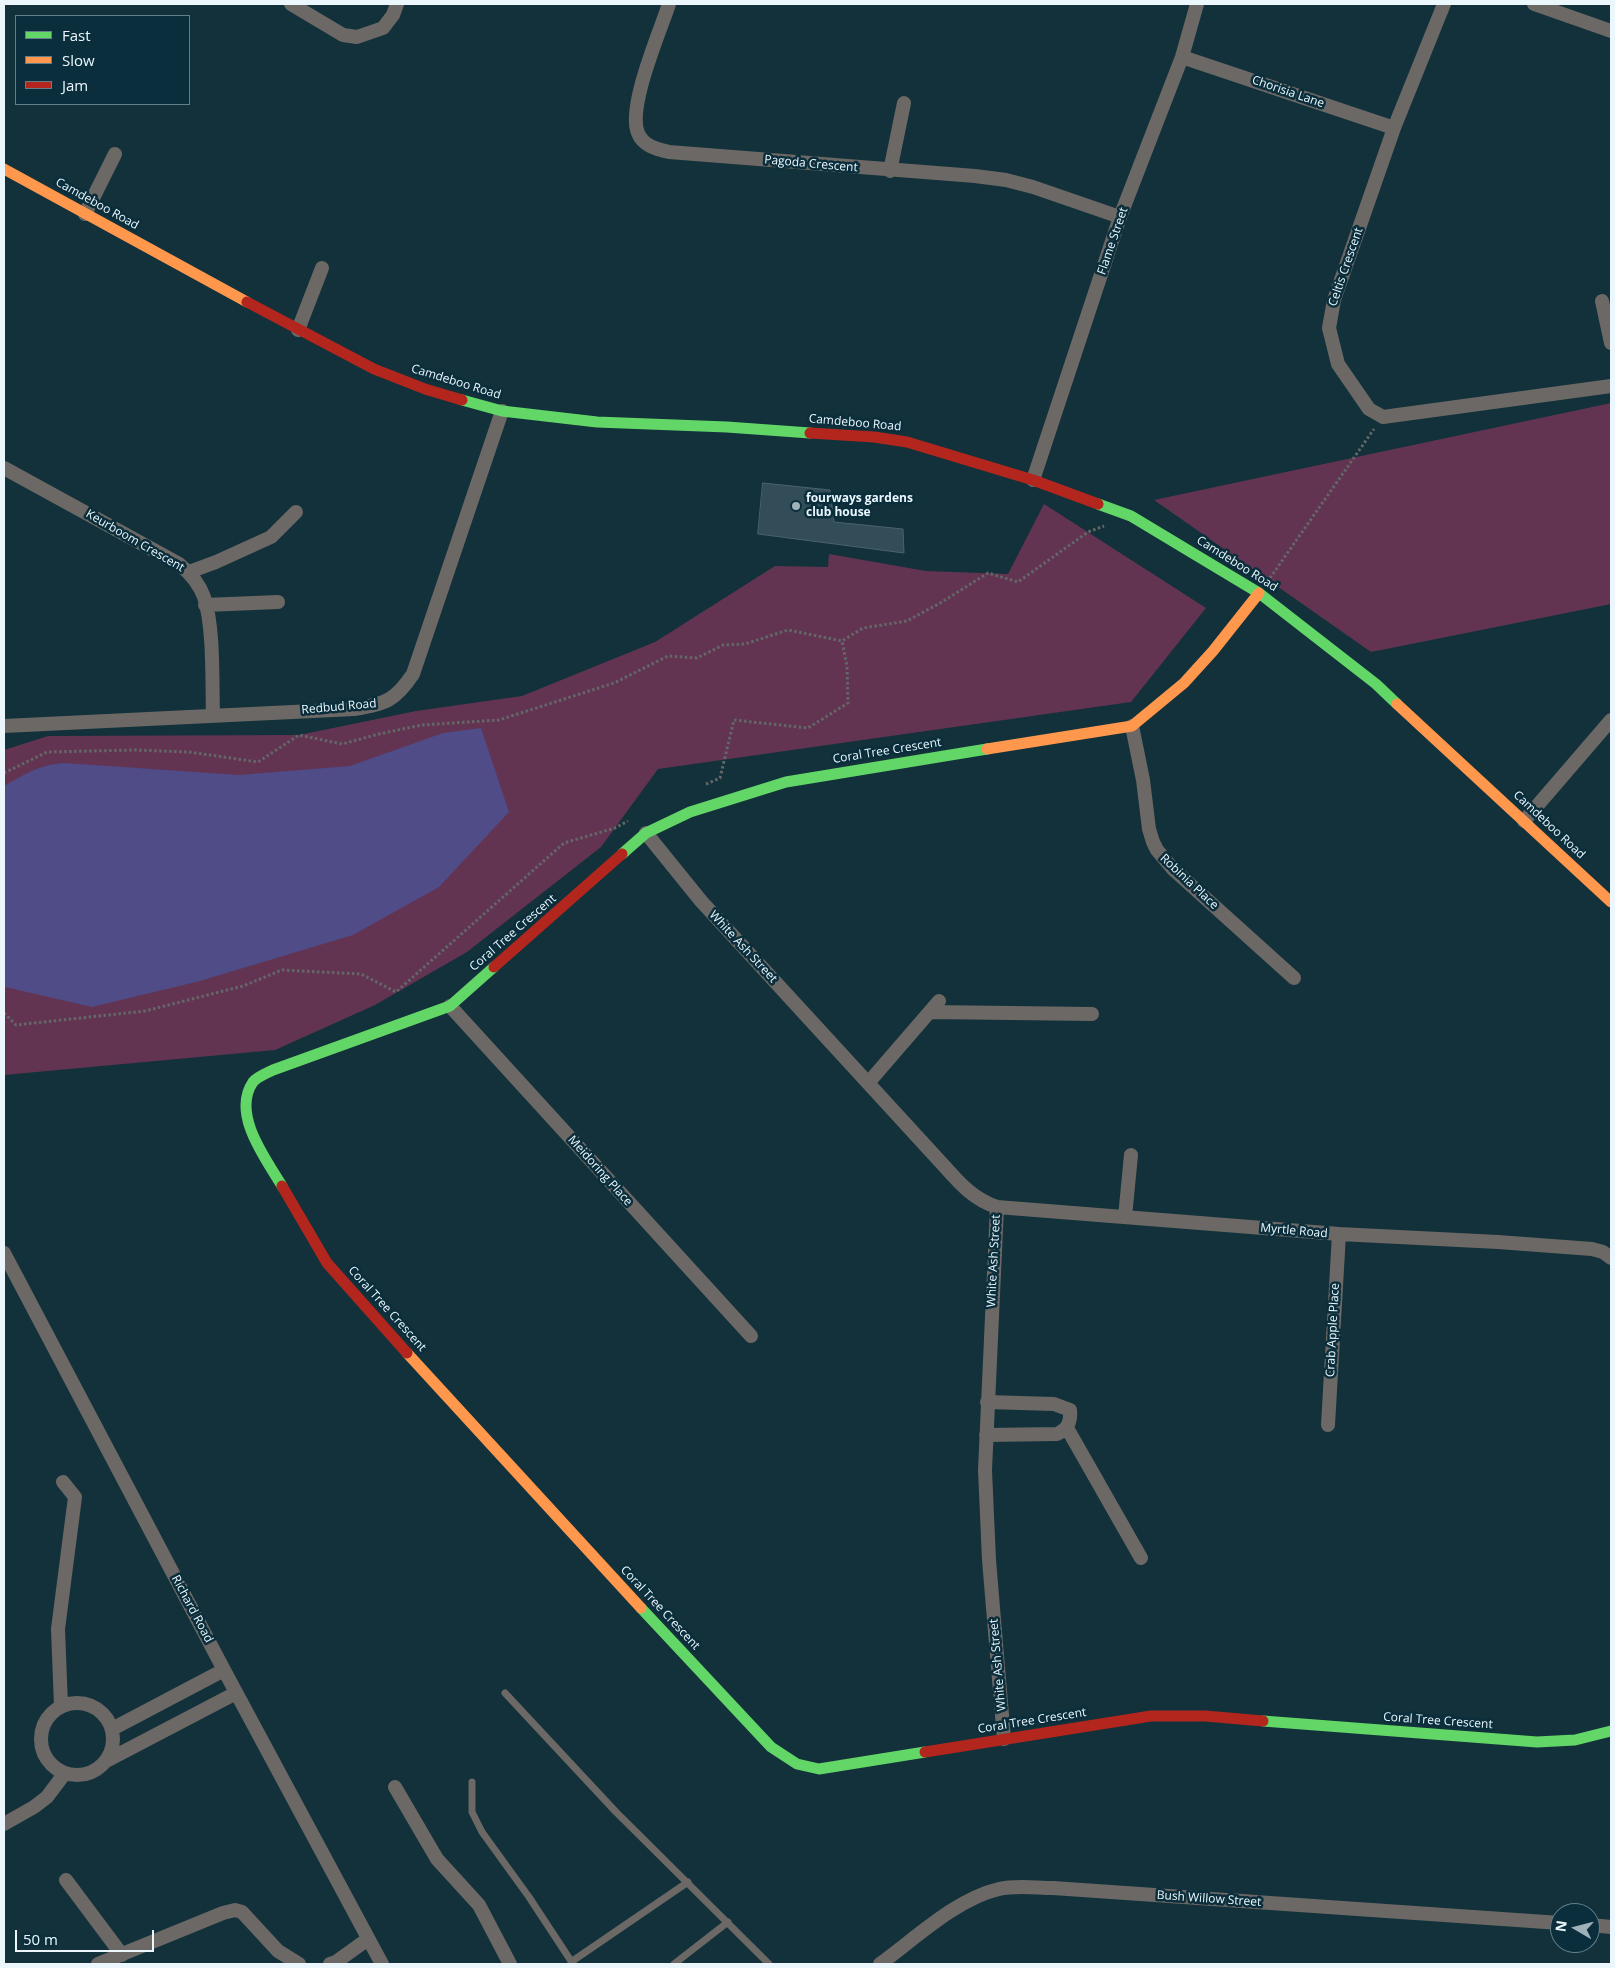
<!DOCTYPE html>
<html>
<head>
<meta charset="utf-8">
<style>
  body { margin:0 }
  #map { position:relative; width:1615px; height:1968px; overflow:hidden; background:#12313a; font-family:"Open Sans",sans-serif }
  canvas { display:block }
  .frame { position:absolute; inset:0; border:5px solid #ebf7fd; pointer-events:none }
  .legend { position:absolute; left:15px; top:15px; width:175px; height:90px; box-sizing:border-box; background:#0a2e3c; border:1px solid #647e89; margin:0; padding:6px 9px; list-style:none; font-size:15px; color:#ebf7fd }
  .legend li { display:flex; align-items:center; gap:10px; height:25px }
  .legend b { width:25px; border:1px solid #647e89 }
  .north { position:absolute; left:1550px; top:1903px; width:50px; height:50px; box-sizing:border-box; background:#0a2e3c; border:1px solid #647e89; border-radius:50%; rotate:278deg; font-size:14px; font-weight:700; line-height:20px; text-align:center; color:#ebf7fd }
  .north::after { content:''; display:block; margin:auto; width:18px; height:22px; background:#9fb2b9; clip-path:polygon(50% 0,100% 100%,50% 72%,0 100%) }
  .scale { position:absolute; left:15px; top:1930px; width:139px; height:22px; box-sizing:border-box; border:2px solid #ebf7fd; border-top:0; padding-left:6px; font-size:15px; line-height:18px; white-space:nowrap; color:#ebf7fd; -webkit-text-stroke:4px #0a2e3c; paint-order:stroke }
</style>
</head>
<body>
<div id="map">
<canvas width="1615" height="1968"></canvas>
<div class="frame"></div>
<ul class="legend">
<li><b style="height:6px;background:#63d668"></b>Fast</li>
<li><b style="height:6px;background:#ff974d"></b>Slow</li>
<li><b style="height:6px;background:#b3261e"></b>Jam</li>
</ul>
<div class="north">N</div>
<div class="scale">50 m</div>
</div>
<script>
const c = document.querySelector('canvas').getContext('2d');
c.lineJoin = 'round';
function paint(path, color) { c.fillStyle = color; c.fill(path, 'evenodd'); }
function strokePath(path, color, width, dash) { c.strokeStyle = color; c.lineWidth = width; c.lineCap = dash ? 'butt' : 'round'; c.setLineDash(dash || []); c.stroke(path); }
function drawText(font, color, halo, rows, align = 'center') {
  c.font = font + ' "Open Sans",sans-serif'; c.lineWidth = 5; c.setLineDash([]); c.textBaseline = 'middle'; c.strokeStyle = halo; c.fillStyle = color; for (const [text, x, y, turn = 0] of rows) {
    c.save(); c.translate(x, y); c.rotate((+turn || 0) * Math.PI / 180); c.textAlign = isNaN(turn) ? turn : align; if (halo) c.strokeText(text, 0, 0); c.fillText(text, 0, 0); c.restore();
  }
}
const green = new Path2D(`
  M1611 403V604L1371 652 1154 500Z
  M1044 504 1206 608 1131 702 658 769 601 847 467 952 375 1005 275 1050 4 1075V750L48 736 299 735 416 711 522 696 655 642 775 566 828 567 829 554 926 571 1008 574Z`);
const water = new Path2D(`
  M481 728 509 812 439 887 353 935 200 981 92 1007 5 987 4 985V786C25 774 39 765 64 763L239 775 350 766 443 733Z`);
const building = new Path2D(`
  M763 483 830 490 834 522 903 529 904 553 758 534Z`);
const path = new Path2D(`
  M1270 578 1374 429
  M4 773 47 752 135 750 189 752 258 762 299 735 342 744 379 734 422 725 499 720 614 683 668 656 697 658 723 645 745 644 788 630 842 641 863 628 907 621 942 602 988 573 1018 582 1088 532 1104 526
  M706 784 720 778 734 720 808 728 848 703 847 666 842 641
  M4 1013 16 1025 145 1011 243 986 282 970 361 974 396 992 564 843 615 828 628 821`);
const lane = new Path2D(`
  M505 1693 616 1812 769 1964
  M472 1782V1812L482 1832 529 1897 573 1964
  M571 1962 688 1882
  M674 1964 728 1922`);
const street = new Path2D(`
  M291 4 343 35 357 37 383 28 393 15 397 4
  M669 4C660 32 627 107 638 133 643 146 657 149 669 152L975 176 1006 180 1033 187 1120 217
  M1444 4 1394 128 1334 300 1329 328 1338 364 1369 409 1383 417 1611 386
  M1534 4 1611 31
  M1182 57 1394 128
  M890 171 904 103
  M85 214 115 154
  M1602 301 1611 343
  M298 330 322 268
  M4 468 179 564C190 573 199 583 204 597 214 626 212 682 213 715
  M1033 480 1120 217 1182 57 1197 4
  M189 572 216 562 271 537 296 512
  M205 605 278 602
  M4 726 354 709C385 704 395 701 413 674L502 411
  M1132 726 1143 780 1149 829 1153 842 1157 850 1173 869 1294 978
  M1524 821 1611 720
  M646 833 701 901 946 1168C961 1185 975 1200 997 1207L985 1470 989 1560 1004 1739
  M450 1006 751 1336
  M930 1012 1092 1014
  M869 1082 939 1001
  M997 1207 1339 1234 1498 1242 1592 1249 1603 1252 1611 1258
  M1125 1217 1131 1155
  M4 1253 224 1670 382 1964
  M1328 1425 1339 1234
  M1067 1428 1141 1558
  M986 1435 1057 1434C1068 1429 1071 1422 1070 1410L1054 1404 987 1402
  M41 1739a36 36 0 1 1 72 0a36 36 0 1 1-72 0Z
  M61 1706 58 1629 75 1497 63 1482
  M112 1729 224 1670
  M106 1761 236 1693
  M395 1787 437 1859 479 1905 510 1964
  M4 1824 34 1807 47 1797 65 1773
  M66 1880 122 1955
  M1590 1925 1611 1927
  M98 1964 223 1913 235 1910 242 1912 278 1951 299 1964
  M330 1964 336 1962 368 1939
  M880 1964C916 1938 956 1899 999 1889 1016 1885 1036 1888 1053 1888L1560 1923`);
const fast = new Path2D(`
  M462 400 502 411 597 422 727 427 810 433
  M1098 504 1131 516 1259 593 1376 684 1397 704
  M622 854 646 833 690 812 786 782 987 749
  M282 1186C266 1159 231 1114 253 1082 257 1077 267 1073 273 1070L450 1006 494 967
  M641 1608 771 1747 797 1764 819 1769 925 1752
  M1263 1721 1537 1742 1575 1740 1611 1731`);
const slow = new Path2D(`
  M4 169 247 302
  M1397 704 1611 902
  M987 749 1132 726 1184 683 1213 651 1259 593
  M407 1353 641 1608`);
const jam = new Path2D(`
  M247 302 374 369 425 389 462 400
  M810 433 874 437 907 442 1033 480 1098 504
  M494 967 622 854
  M282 1186 327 1263 407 1353
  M925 1752 1151 1716H1205L1263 1721`);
const markers = [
  [796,506,5,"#9fb2b9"]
];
const streetNames = [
  ["Chorisia Lane",1288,92,19],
  ["Pagoda Crescent",811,164,5],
  ["Camdeboo Road",97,204,29],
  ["Flame Street",1113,241,-71],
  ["Celtis Crescent",1346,267,-71],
  ["Camdeboo Road",456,382,17],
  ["Camdeboo Road",855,423,5],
  ["Keurboom Crescent",135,541,30],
  ["Camdeboo Road",1237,564,32],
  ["Redbud Road",339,707,-5],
  ["Coral Tree Crescent",887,751,-9],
  ["Camdeboo Road",1549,825,43],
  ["Robinia Place",1189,882,43],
  ["Coral Tree Crescent",513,933,-41],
  ["White Ash Street",743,947,47],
  ["Meidoring Place",600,1171,48],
  ["Myrtle Road",1294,1231,5],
  ["White Ash Street",994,1261,-87],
  ["Coral Tree Crescent",387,1309,48],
  ["Crab Apple Place",1333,1330,-87],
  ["Coral Tree Crescent",660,1608,47],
  ["Richard Road",192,1609,62],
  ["White Ash Street",998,1665,-95],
  ["Coral Tree Crescent",1032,1721,-9],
  ["Coral Tree Crescent",1438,1721,4],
  ["Bush Willow Street",1209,1899,4]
];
const poiNames = [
  ["fourways gardens",806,499],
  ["club house",806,513]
];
paint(green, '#623452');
paint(water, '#4f4c87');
paint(building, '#324c58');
strokePath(building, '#4c626e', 1);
strokePath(path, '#646768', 3, [2.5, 2.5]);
strokePath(lane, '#6c6865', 7);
strokePath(street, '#6c6865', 14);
strokePath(fast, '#63d668', 11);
strokePath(slow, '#ff974d', 11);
strokePath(jam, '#b3261e', 11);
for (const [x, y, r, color] of markers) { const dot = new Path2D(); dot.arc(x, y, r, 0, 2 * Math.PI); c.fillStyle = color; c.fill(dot); strokePath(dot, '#0a2e3c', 2); }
drawText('12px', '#ebf7fd', '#0a2e3c', streetNames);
drawText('bold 12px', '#ebf7fd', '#0a2e3c', poiNames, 'left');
</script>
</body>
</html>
